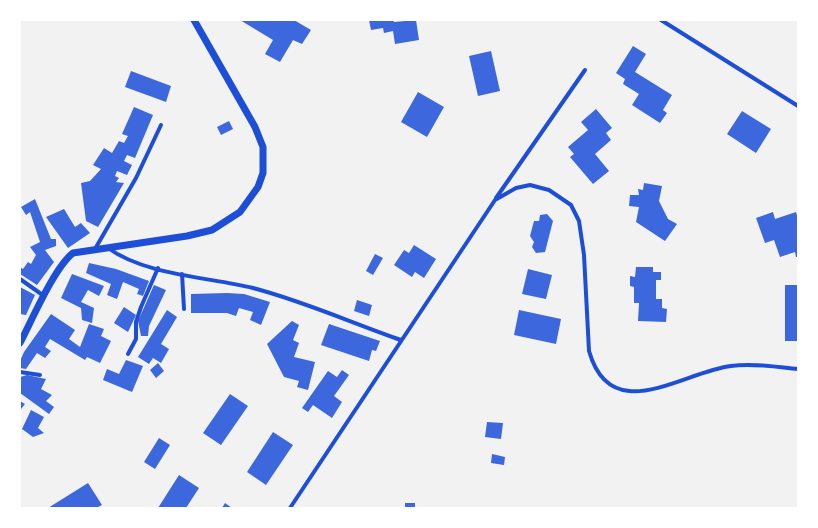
<!DOCTYPE html>
<html>
<head>
<meta charset="utf-8">
<style>
  body { margin:0 }
  #map { position:relative; width:818px; height:528px; overflow:hidden; background:#f2f2f2; font-family:"Golos Text",sans-serif }
  canvas { display:block }
  .frame { position:absolute; inset:0; border:21px solid #fff; pointer-events:none }
</style>
</head>
<body>
<div id="map">
<canvas width="818" height="528"></canvas>
<div class="frame"></div>
</div>
<script>
const c = document.querySelector('canvas').getContext('2d');
c.lineJoin = 'round';
function paint(path, color) { c.fillStyle = color; c.fill(path, 'evenodd'); }
function strokePath(path, color, width, dash) { c.strokeStyle = color; c.lineWidth = width; c.lineCap = dash ? 'butt' : 'round'; c.setLineDash(dash || []); c.stroke(path); }
const building = new Path2D(`
  M240 20H294L311 30 302 44 293 40 280 62 265 54 273 40Z
  M369 20H393L394 22 416 20 419 40 395 44 393 31 384 33 383 28 371 30Z
  M633 46 646 54 635 72 672 95 663 110 667 113 660 123 632 105 639 94 623 84 625 79 616 73Z
  M491 51 500 91 478 96 469 56Z
  M131 71 171 86 166 102 125 87Z
  M418 92 444 107 427 137 401 122Z
  M134 107 153 115 135 158 127 155 124 161 132 165 127 175 117 171 115 176 119 178 116 182 124 183 98 227 86 221 81 183 90 181 101 169 93 165 104 148 112 153 119 141 124 143 128 136 122 134Z
  M596 109 612 128 606 133 611 140 595 154 609 171 593 184 570 157 574 154 568 147 588 130 581 122Z
  M742 111 771 129 756 153 727 134Z
  M229 121 233 129 221 135 217 127Z
  M644 183 662 186 659 201 668 219 677 224 665 241 636 222 639 207 629 206 630 195H639L638 189 643 190Z
  M35 199 51 239H56V246L45 250 54 262 37 285 20 274V267L23 269 28 262 31 264 36 255 30 247 40 242 30 212 26 215 21 207Z
  M64 209 75 227 81 223 90 233 68 248 46 217Z
  M773 212 775 219 796 212 798 219V257H796L795 252 780 257 774 240 765 243 756 218Z
  M547 214 553 221 545 252 536 253 532 247 534 242 530 236 534 221H539L540 215Z
  M414 245 436 259 424 278 415 272 412 277 394 265 404 250 409 253Z
  M375 254 383 258 373 275 366 271Z
  M89 263 116 269 149 281 143 296 137 294 139 289 123 282 117 299 107 295 111 284 86 273Z
  M636 267H653V272H661V280H656V299H662V308L667 309 666 322 638 321 639 303H634V287L630 286V276L635 277Z
  M528 269 552 275 546 299 522 294Z
  M72 274 104 286 99 296 88 290 81 302 94 308 92 323 82 320 81 308 61 298Z
  M154 285 166 290 149 326 148 336H141L138 321Z
  M785 285H798V341H785Z
  M20 287 35 295 26 315 20 314Z
  M227 293 244 294 270 302 261 325 250 320 253 312 239 308 236 316 227 313H191V294Z
  M357 300 372 305 369 316 354 311Z
  M124 307 136 315 128 332 114 323Z
  M167 310 177 317 161 344 169 349 161 363 153 358 149 364 138 357Z
  M519 310 561 319 556 344 514 335Z
  M51 314 75 330 69 339 80 347 89 324 104 329 101 336 111 341 100 363 87 357 85 360 50 339 45 347 51 351 45 358 37 353 26 369 20 368V361L24 352Z
  M292 321 299 325 293 340 299 343 294 357 315 362 308 390 297 387 299 381 284 377 267 344Z
  M329 324 380 341 376 351 372 350 369 361 321 345Z
  M126 360 143 366 132 392 103 380 107 369 119 374Z
  M158 363 164 371 156 378 150 370Z
  M342 370 349 375 334 396 342 402 332 418 313 405 308 412 302 408 328 371 337 377Z
  M27 375 46 379 41 389 52 395 46 401 54 407 49 414 20 393V377Z
  M230 394 248 406 221 445 203 433Z
  M20 401 25 404 21 409 20 408Z
  M31 410 44 417 38 428 44 433 33 437 22 429Z
  M487 422 503 423 501 439 485 437Z
  M273 432 293 445 266 485 247 472Z
  M159 438 170 445 155 469 144 462Z
  M492 454 505 457 504 465 491 463Z
  M179 475 199 488 186 508H158Z
  M88 483 102 505 96 508H48Z
  M225 503 232 508H222Z
  M405 503H415V508H405Z`);
const minor = new Path2D(`
  M661 20 798 106
  M496 198 585 70
  M108 248C145 275 208 277 253 288 303 301 352 323 401 340
  M95 249 136 178 161 125
  M182 274 184 309
  M20 279 44 296
  M128 354 136 339V322L141 307 158 268
  M20 372 40 375
  M290 508 495 200 516 188 530 185 549 190 571 205 579 221 584 255 589 351C611 428 682 372 731 366 753 363 776 367 798 369`);
const tertiary = new Path2D(`
  M20 343C32 320 54 268 73 253L187 236 212 230 240 212 258 187 263 173V147L255 127 194 20`);
paint(building, '#3d67dc');
strokePath(minor, '#1d4ed8', 4);
strokePath(tertiary, '#1d4ed8', 7);
</script>
</body>
</html>
